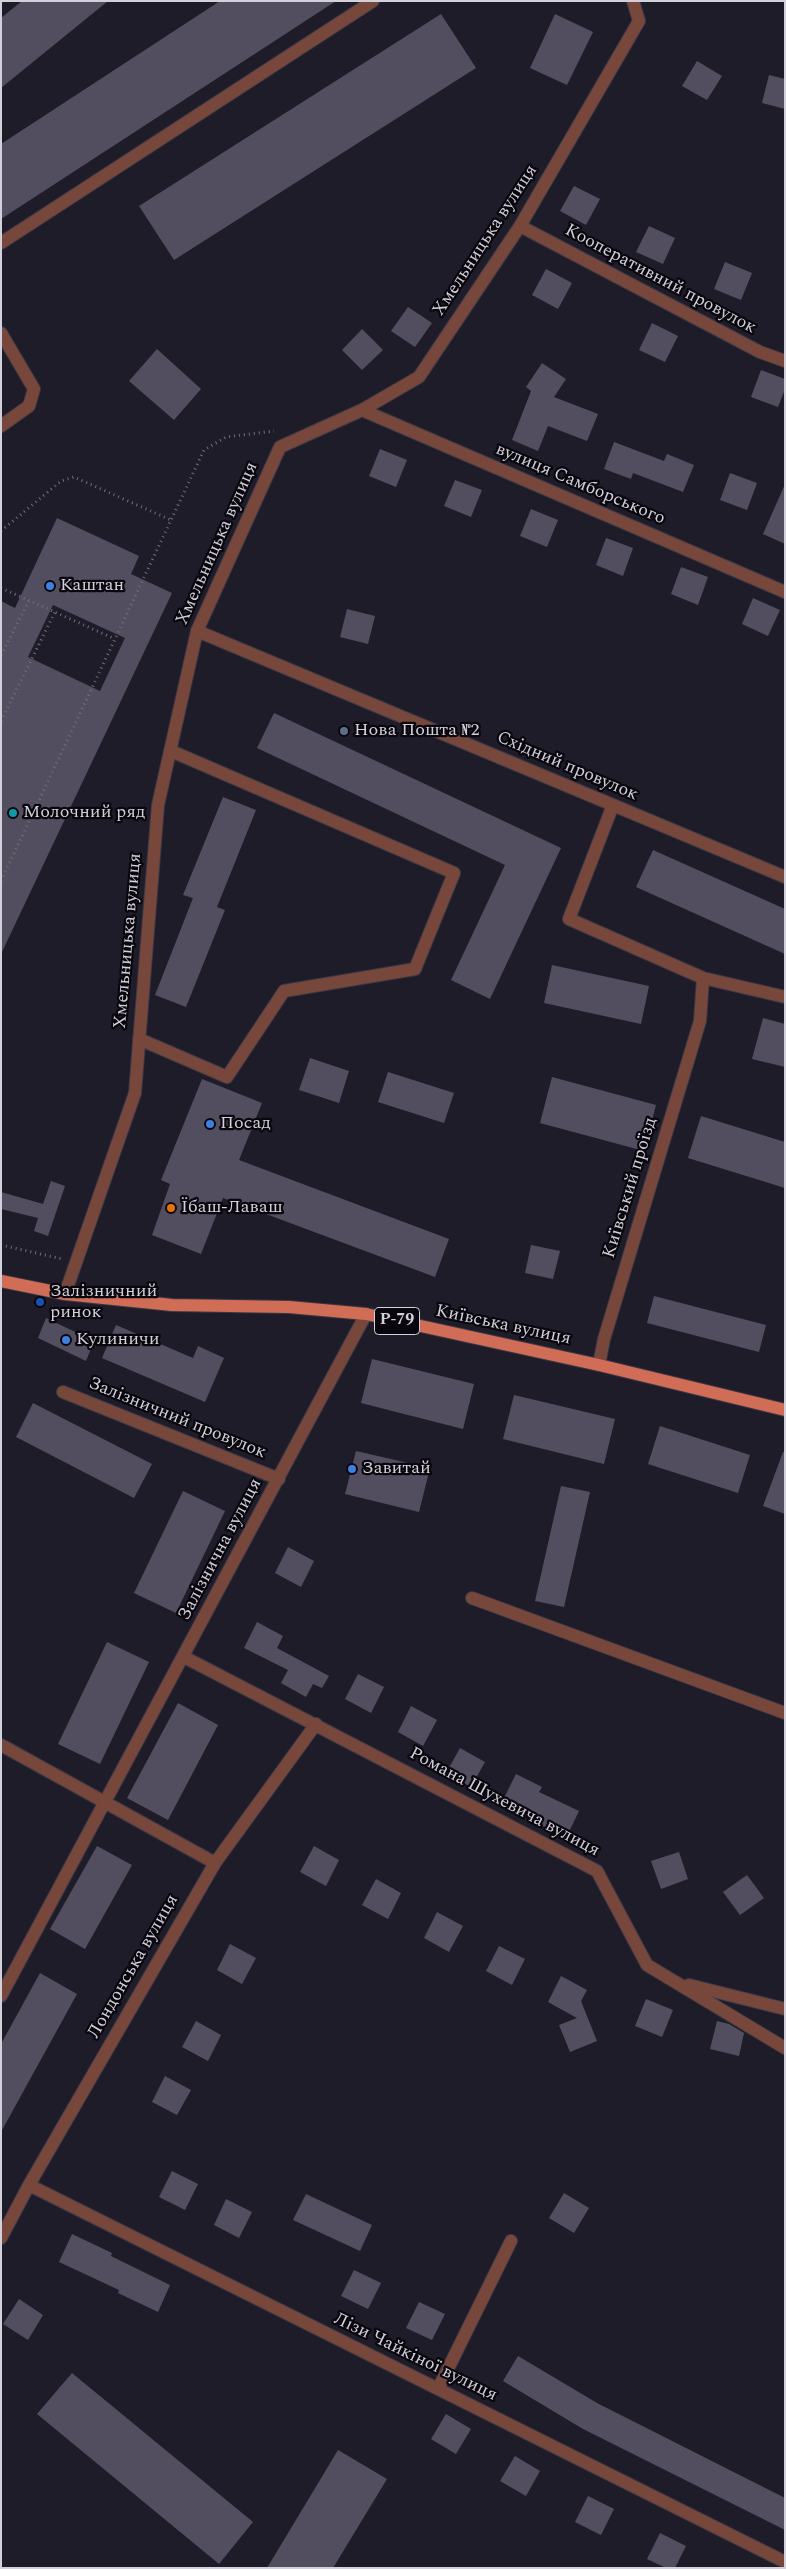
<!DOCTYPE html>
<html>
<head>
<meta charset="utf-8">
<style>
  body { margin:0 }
  #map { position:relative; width:786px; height:2569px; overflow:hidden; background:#1f1c2a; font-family:Spectral,serif }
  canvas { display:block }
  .frame { position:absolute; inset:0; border:2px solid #d2d0da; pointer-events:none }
</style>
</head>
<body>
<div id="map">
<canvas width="786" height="2569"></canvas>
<div class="frame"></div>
</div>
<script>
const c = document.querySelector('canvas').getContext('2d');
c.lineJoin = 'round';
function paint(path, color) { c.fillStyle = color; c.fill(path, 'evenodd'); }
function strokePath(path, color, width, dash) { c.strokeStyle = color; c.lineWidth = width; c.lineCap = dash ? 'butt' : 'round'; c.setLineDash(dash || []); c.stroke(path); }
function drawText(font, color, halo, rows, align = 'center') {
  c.font = font + ' Spectral,serif'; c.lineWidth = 4.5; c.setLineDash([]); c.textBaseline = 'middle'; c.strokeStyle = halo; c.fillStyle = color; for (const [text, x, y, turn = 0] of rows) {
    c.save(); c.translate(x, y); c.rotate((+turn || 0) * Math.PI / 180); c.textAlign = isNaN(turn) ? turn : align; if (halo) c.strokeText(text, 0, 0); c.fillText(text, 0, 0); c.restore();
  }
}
const building = new Path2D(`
  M22 1H108L1 88V18Z
  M220 1H336L1 219V144Z
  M441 14 476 68 174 260 139 206Z
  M555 14 593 32 567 85 530 68Z
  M697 61 722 76 707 100 682 86Z
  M769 75 785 79V109L762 103Z
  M574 186 600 199 586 225 560 211Z
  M649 226 675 238 663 264 636 252Z
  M725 262 752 273 741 300 714 289Z
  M546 269 572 283 558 309 532 295Z
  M408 307 432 323 415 347 391 331Z
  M652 323 678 336 665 362 639 350Z
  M362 329 383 350 362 370 342 350Z
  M157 349 201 389 174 420 129 381Z
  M542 363 566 379 554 397 598 414 587 441 548 426 538 451 512 440 531 391 526 387Z
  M761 370 785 379V389L778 407 751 397Z
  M614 442 664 461 667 454 694 465 683 492 633 473 631 479 604 469Z
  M380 449 407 460 396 487 369 476Z
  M730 473 757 483 747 510 720 500Z
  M455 480 482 490 471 517 444 506Z
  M785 484V544L763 534Z
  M531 509 558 520 547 547 520 536Z
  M57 518 139 556 131 574 172 593 1 954V601L15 608ZM53 605 125 638 100 691 28 657Z
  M606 538 633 548 623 576 596 565Z
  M681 567 708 577 698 605 671 594Z
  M753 598 780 610 768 636 742 624Z
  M347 609 375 616 368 644 340 637Z
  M274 713 561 848 490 999 451 980 505 865 257 748Z
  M223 797 256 810 217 907 225 910 186 1007 155 995 193 898 183 895Z
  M653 850 785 909V954L636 887Z
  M552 965 649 986 641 1024 544 1003Z
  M763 1018 785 1024V1067L752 1059Z
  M310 1058 349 1071 339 1103 299 1090Z
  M388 1072 454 1093 444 1123 378 1102Z
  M552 1077 656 1105 644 1151 540 1123Z
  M202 1079 262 1103 239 1160 449 1239 435 1277 223 1198 201 1254 152 1235 170 1184 161 1180Z
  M701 1116 785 1142V1188L688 1158Z
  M51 1181 65 1186 48 1236 34 1231 38 1218 1 1209V1192L43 1204Z
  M531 1245 560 1251 553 1279 525 1273Z
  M654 1296 766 1325 759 1352 647 1323Z
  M46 1318 94 1341 86 1361 38 1338Z
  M116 1325 193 1358 198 1346 224 1358 205 1402 102 1358Z
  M372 1359 474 1384 463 1429 361 1403Z
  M514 1395 615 1419 604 1464 503 1439Z
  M33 1403 152 1464 134 1498 16 1437Z
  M660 1426 750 1455 738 1493 648 1464Z
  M356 1451 430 1468 419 1512 345 1494Z
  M783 1452H785V1514L763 1506Z
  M561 1486 590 1492 564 1607 535 1601Z
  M183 1491 225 1511 176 1613 134 1593Z
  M288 1547 314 1561 301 1587 275 1573Z
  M257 1622 283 1636 277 1648 329 1676 322 1688 313 1684 306 1697 281 1683 288 1670 244 1648Z
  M107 1642 149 1662 100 1764 58 1744Z
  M358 1674 384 1687 371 1713 345 1699Z
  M178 1703 218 1725 168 1820 127 1798Z
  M411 1706 437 1720 423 1746 398 1732Z
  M460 1748 485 1762 471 1787 446 1773Z
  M516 1774 542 1787 539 1792 579 1811 566 1838 540 1825 542 1820 503 1800Z
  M97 1846 132 1865 85 1949 50 1929Z
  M314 1846 339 1860 326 1886 300 1872Z
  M679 1852 688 1879 661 1889 651 1861Z
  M747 1875 764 1898 740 1915 723 1892Z
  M376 1879 401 1893 388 1919 362 1905Z
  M437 1912 463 1926 449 1952 424 1938Z
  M230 1944 256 1958 242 1984 217 1970Z
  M499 1946 525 1959 512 1985 486 1971Z
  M40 1973 77 1994 1 2132V2044Z
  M561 1976 587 1990 581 2001 597 2041 570 2052 559 2025 577 2018 548 2002Z
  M646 1999 673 2010 662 2037 635 2026Z
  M196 2021 221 2035 208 2061 182 2047Z
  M717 2021 729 2024 744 2033 739 2056 710 2049Z
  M165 2076 191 2090 177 2115 152 2102Z
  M172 2171 198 2184 185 2210 159 2197Z
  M564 2193 589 2208 574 2233 549 2218Z
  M306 2194 372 2225 360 2251 293 2220Z
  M226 2199 252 2212 239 2238 214 2225Z
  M72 2234 112 2253 111 2256 170 2285 158 2312 118 2293 119 2290 59 2262Z
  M354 2270 381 2283 368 2309 341 2296Z
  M19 2299 43 2315 28 2340 3 2324Z
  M419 2302 445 2314 432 2340 406 2328Z
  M518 2356 597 2403 785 2498V2530L583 2429 503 2381Z
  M72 2373 253 2522 219 2564 37 2414Z
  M446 2414 471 2429 456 2454 431 2439Z
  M338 2450 387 2479 333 2568H267Z
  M515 2456 540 2471 526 2496 500 2481Z
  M588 2496 614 2509 601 2535 575 2522Z
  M660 2533 686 2546 675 2568H666L647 2559Z`);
const path = new Path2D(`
  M1 531 61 481 74 477 171 520
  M1 588 115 639
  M1 655 29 601
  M1 721 55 612
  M1 881 204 450 226 437 274 431
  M1 1245 62 1259`);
const minor = new Path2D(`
  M520 226 760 352 785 361
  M1 243 373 1
  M1 333 34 389 29 406 1 426
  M362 410 785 592
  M197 631 785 877
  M703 978 785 997
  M139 1039 227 1077 284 991 415 969 454 873 171 751
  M65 1294 135 1093 158 805 197 631 280 447 362 410 419 377 520 226 639 21 633 1
  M599 1365 604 1339 700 1021 703 978 569 919 613 805
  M63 1392 279 1479
  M472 1598 785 1713
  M184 1657 597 1871 647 1965 785 2048
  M1 1745 215 1863
  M689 1985 785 2009
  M1 1996 366 1314
  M29 2185 785 2562
  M1 2238 29 2185 215 1863 316 1724
  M438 2389 511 2241`);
const major = new Path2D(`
  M1 1281 65 1294 172 1305 289 1307 366 1314 599 1365 785 1410`);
const markers = [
  [50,586,5,"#3f7fe0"],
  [344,731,5,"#5c6f8a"],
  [13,813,5,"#0f9aa8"],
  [210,1124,5,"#3f7fe0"],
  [171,1208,5,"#e8710a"],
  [40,1302,5,"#1a4fb4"],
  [66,1340,5,"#3f7fe0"],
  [352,1469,5,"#3f7fe0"]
];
const shields = [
  [397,1321,45]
];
const shieldNames = [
  ["Р-79",397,1321]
];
const streetNames = [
  ["Хмельницька вулиця",486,241,-57],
  ["Кооперативний провулок",660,280,28],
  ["вулиця Самборського",580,485,23],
  ["Хмельницька вулиця",218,544,-66],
  ["Східний провулок",567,767,23],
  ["Хмельницька вулиця",129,941,-85],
  ["Київський проїзд",631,1188,-73],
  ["Київська вулиця",503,1326,12],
  ["Залізничний провулок",177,1419,22],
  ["Залізнична вулиця",221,1550,-62],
  ["Романа Шухевича вулиця",504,1803,28],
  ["Лондонська вулиця",134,1967,-60],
  ["Лізи Чайкіної вулиця",415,2358,26]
];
const poiNames = [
  ["Каштан",60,586],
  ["Нова Пошта №2",354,731],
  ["Молочний ряд",23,813],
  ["Посад",220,1124],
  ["Їбаш-Лаваш",181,1208],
  ["Залізничний",50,1292],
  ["ринок",50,1313],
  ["Кулиничи",76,1340],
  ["Завитай",362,1469]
];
paint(building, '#534e5f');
strokePath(minor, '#3c3946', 14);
strokePath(major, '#3c3946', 14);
strokePath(path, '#716e7a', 3, [1, 4]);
strokePath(minor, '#78473c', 12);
strokePath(major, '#d16d56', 12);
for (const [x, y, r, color] of markers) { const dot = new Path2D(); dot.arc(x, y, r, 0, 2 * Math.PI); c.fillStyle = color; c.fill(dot); strokePath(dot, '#09070d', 2); }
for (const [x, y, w] of shields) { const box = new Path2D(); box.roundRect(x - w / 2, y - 13.5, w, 27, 4); c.fillStyle = '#09070d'; c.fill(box); strokePath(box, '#d2d0da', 1); }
drawText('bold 16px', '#d2d0da', null, shieldNames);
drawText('18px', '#d2d0da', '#09070d', streetNames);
drawText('18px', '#d2d0da', '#09070d', poiNames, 'left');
</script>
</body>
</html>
